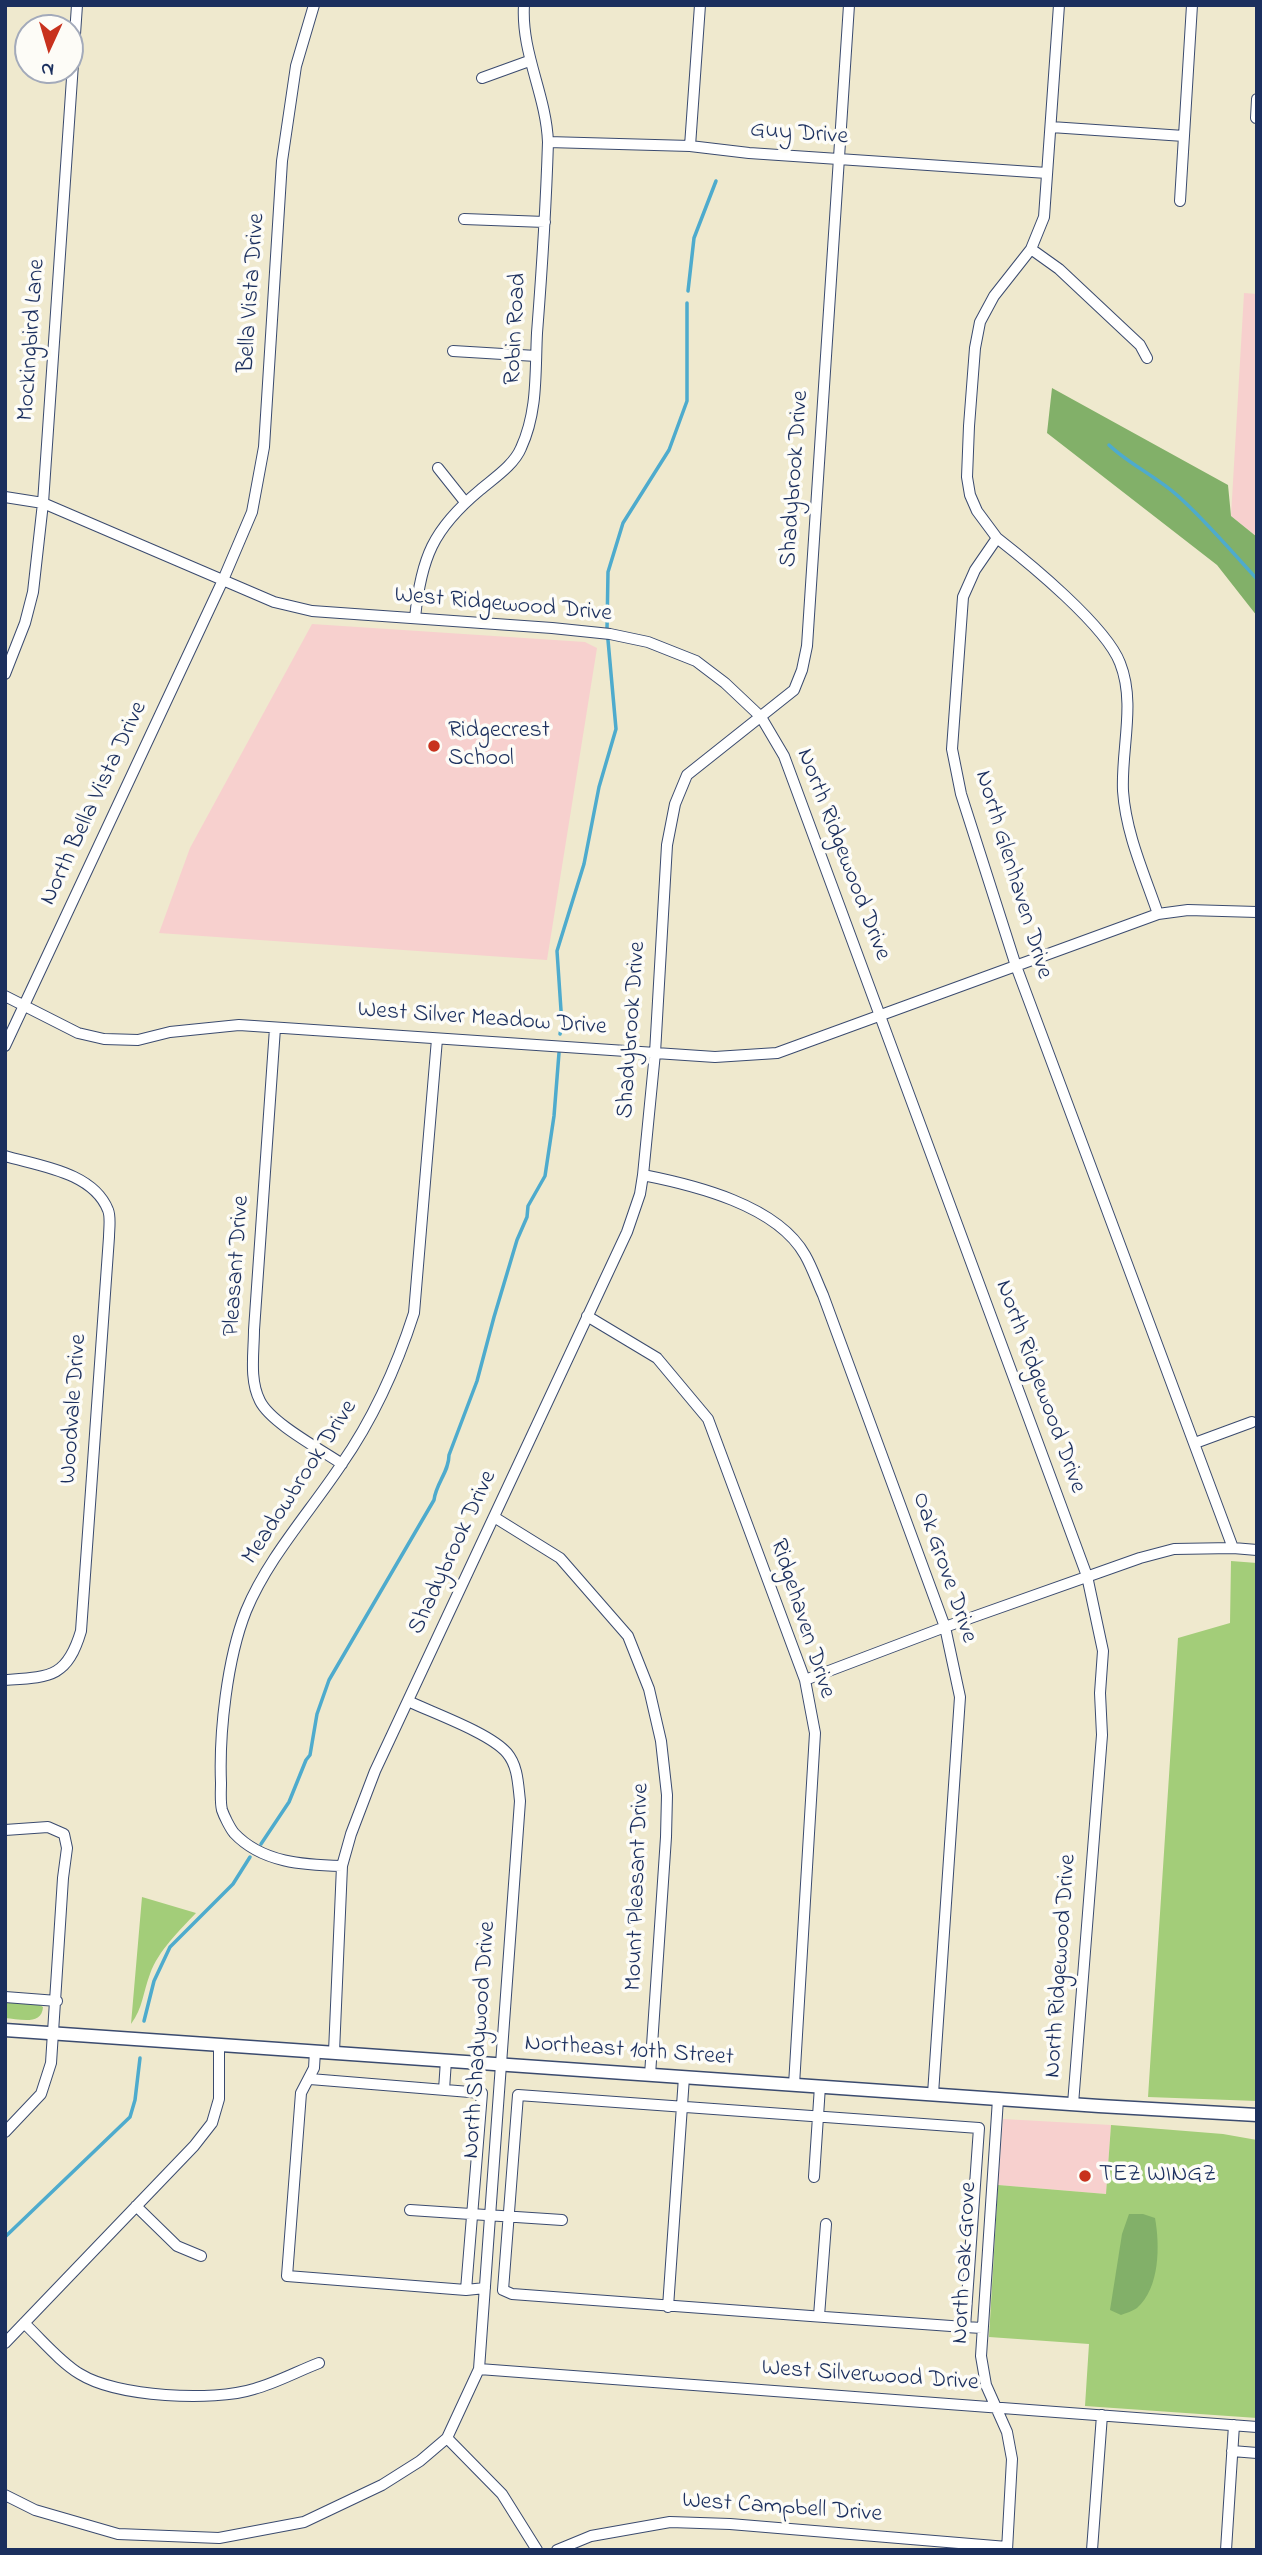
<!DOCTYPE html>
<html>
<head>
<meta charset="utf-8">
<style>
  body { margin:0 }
  #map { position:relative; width:1262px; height:2555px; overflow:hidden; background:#efe9ce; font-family:"Indie Flower",sans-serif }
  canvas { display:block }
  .frame { position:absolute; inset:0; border:7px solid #1b2f5e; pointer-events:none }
  .north { position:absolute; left:14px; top:14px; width:70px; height:70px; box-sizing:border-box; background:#fdfcf7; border:2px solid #a3aaba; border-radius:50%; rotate:184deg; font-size:19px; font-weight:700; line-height:28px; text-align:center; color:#1b2f5e }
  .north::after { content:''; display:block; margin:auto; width:24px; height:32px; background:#c8321e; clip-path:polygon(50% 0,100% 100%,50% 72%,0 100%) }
</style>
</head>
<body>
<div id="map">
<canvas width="1262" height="2555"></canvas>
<div class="frame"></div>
<div class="north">N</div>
</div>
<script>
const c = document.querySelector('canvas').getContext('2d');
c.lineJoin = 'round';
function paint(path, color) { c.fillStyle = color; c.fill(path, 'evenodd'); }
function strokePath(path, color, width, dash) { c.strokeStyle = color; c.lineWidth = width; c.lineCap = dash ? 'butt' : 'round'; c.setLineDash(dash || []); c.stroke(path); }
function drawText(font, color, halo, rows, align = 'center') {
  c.font = font + ' "Indie Flower",sans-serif'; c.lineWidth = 7; c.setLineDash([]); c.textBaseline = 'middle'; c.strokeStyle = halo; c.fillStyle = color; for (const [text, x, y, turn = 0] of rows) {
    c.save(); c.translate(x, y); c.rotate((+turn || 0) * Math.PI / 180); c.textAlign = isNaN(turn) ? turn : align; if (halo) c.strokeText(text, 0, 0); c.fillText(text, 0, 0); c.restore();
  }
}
const built = new Path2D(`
  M1244 293 1257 294V537L1231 516Z
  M312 624 585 642 597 648 547 960 159 933 190 848Z
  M1003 2119 1111 2125 1106 2194 998 2185Z`);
const green = new Path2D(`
  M1231 1561 1257 1563V2101L1148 2097 1178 1638 1230 1623Z
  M142 1897 196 1913C180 1930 158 1951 150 1974 143 1992 143 2008 131 2024Z
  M5 2002 38 2004 43 2007C42 2026 19 2019 5 2018Z
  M1111 2125 1223 2134 1257 2140V2418L1085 2406 1089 2344 989 2337 998 2185 1106 2194Z`);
const forest = new Path2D(`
  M1052 388 1228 485 1231 516 1257 537V616L1217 565 1047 433Z
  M1129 2214H1143L1155 2218C1160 2245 1160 2288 1137 2308 1133 2311 1126 2313 1121 2315L1110 2310 1122 2234Z`);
const stream = new Path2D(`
  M688 291 694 238 716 181
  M1109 445C1130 465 1156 476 1178 496 1206 521 1231 551 1257 579
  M560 1034 562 1025 557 951 584 864 599 787 616 729 607 629 608 572 623 523 669 450 687 401V303
  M261 1844 289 1802 306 1760 310 1755 317 1714 329 1680 434 1500C436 1483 449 1472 449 1455L477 1381 494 1317 517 1240 527 1217 528 1206 545 1176 554 1116 559 1053
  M144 2021 154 1981 170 1947 233 1884 250 1857
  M5 2237 130 2117 135 2100 140 2058`);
const minor = new Path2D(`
  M1059 5 1044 217 1031 249 994 296 980 322 975 348 969 426 967 477 970 495 977 511 997 538 975 570 963 597 952 749 961 794 1016 966 1233 1548
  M482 78 529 61
  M1256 118 1257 99
  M1051 127 1184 136
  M548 142 690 146 749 153 1047 173
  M690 146 700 5
  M1180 201 1192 5
  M464 219 545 222
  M1031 249 1059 269 1140 345 1147 358
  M453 351 536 356
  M438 468 465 502
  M5 497 43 503 274 602 312 611 552 628 610 634 648 642 696 661 725 683 761 717 784 756 1087 1576 1103 1651 1100 1693 1102 1735 1073 2104
  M997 538C1029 563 1106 626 1120 663 1136 703 1121 749 1123 791 1126 834 1144 873 1158 914
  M415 618C421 558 433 529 480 490 494 478 514 465 521 448 538 411 535 373 537 333 542 269 546 206 548 142 546 94 521 53 524 5
  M5 674 25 623 33 592 43 503 77 5
  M5 996 78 1033 104 1039 138 1040 170 1032 239 1025 715 1057 777 1053 1158 914 1188 910 1257 912
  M275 1028 254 1330C254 1352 249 1380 260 1401 271 1423 320 1449 342 1464
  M5 1046 223 580 252 512 264 447 282 161 296 66 314 5
  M5 1156C39 1166 93 1172 108 1210 111 1217 109 1229 109 1237L81 1631C67 1678 50 1677 5 1680
  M643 1175C694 1185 777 1205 805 1255 812 1267 817 1282 823 1295L945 1627 960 1697 933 2094
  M587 1316 657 1358 708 1419 805 1680 815 1733 794 2085
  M1195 1443 1252 1422
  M494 1517 560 1558 628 1636 649 1689 661 1741 667 1795 666 1837 650 2075
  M805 1680 945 1627 1140 1558 1174 1549 1233 1548 1257 1550
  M5 1830 48 1827 64 1834 67 1848 63 1878 51 2063 41 2094 5 2132
  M342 1866C304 1865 262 1863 234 1833 230 1828 224 1816 222 1810 220 1802 221 1791 221 1783 219 1733 227 1659 246 1611 268 1558 309 1513 341 1465 373 1419 397 1366 414 1313L437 1039
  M5 1997 57 2001
  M315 2051 314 2068 301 2093 287 2276 466 2290 485 2288
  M334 2052 342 1866 351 1834 375 1771 627 1232 640 1194 643 1175 655 1053 667 845 675 804 687 775 794 690 802 670 807 646 849 5
  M310 2079 482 2093 466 2290
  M444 2090 446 2060
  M998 2099 981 2356 986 2385 1007 2432 1012 2459 1007 2550
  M814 2177 820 2086
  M136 2206 177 2246 201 2256
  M410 2210 562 2220
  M668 2307 684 2077
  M819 2316 826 2224
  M24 2323C42 2340 60 2362 80 2374 117 2397 213 2402 254 2389 276 2383 298 2371 319 2363
  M965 2327 979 2128 518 2095 503 2290 512 2294C663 2306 814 2316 965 2327L982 2328
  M5 2343 194 2146 212 2123 219 2099V2044
  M479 2369 1257 2427
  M447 2438 502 2494 537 2550
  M1232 2451 1257 2453
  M5 2495 35 2510 118 2534 219 2538 304 2522 382 2485 420 2461 447 2438 479 2369 520 1801C518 1784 518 1766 507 1753 490 1733 433 1713 408 1701
  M557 2550 591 2536 670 2522 730 2524 1007 2547
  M1092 2550 1102 2415
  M1226 2550 1234 2425`);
const secondary = new Path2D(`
  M5 2030 1099 2106 1257 2115`);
const markers = [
  [434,746,7,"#c8321e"],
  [1085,2176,7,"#c8321e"]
];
const streetNames = [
  ["Guy Drive",799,135,4],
  ["Bella Vista Drive",253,293,-86],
  ["Robin Road",517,329,-87],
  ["Mockingbird Lane",33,340,-86],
  ["Shadybrook Drive",796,479,-86],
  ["West Ridgewood Drive",503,606,5],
  ["North Bella Vista Drive",95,804,-65],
  ["North Ridgewood Drive",842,855,69],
  ["North Glenhaven Drive",1012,875,73],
  ["West Silver Meadow Drive",482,1020,4],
  ["Shadybrook Drive",633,1030,-86],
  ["Pleasant Drive",238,1266,-86],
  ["North Ridgewood Drive",1039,1387,70],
  ["Woodvale Drive",75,1409,-86],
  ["Meadowbrook Drive",301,1483,-57],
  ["Shadybrook Drive",454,1553,-65],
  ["Oak Grove Drive",943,1568,71],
  ["Ridgehaven Drive",801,1619,72],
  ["Mount Pleasant Drive",639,1887,-88],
  ["North Ridgewood Drive",1062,1966,-86],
  ["North Shadywood Drive",481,2040,-86],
  ["Northeast 10th Street",629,2052,4],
  ["North Oak Grove",966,2263,-87],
  ["West Silverwood Drive",870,2377,4],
  ["West Campbell Drive",782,2509,4]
];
const poiNames = [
  ["Ridgecrest",448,732],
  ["School",448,760],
  ["TEZ WINGZ",1099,2176]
];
paint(built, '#f7d0ce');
paint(green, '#a3cd79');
paint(forest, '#82b069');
strokePath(stream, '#4eabcd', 3.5);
strokePath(minor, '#3b4b6f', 12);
strokePath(secondary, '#3b4b6f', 15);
strokePath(minor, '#fff', 10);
strokePath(secondary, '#fff', 12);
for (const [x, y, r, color] of markers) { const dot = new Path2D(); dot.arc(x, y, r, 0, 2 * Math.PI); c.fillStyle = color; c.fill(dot); strokePath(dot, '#fdfcf7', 2.5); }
drawText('24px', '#1b2f5e', '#fdfcf7', streetNames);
drawText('24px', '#1b2f5e', '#fdfcf7', poiNames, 'left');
</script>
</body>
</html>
